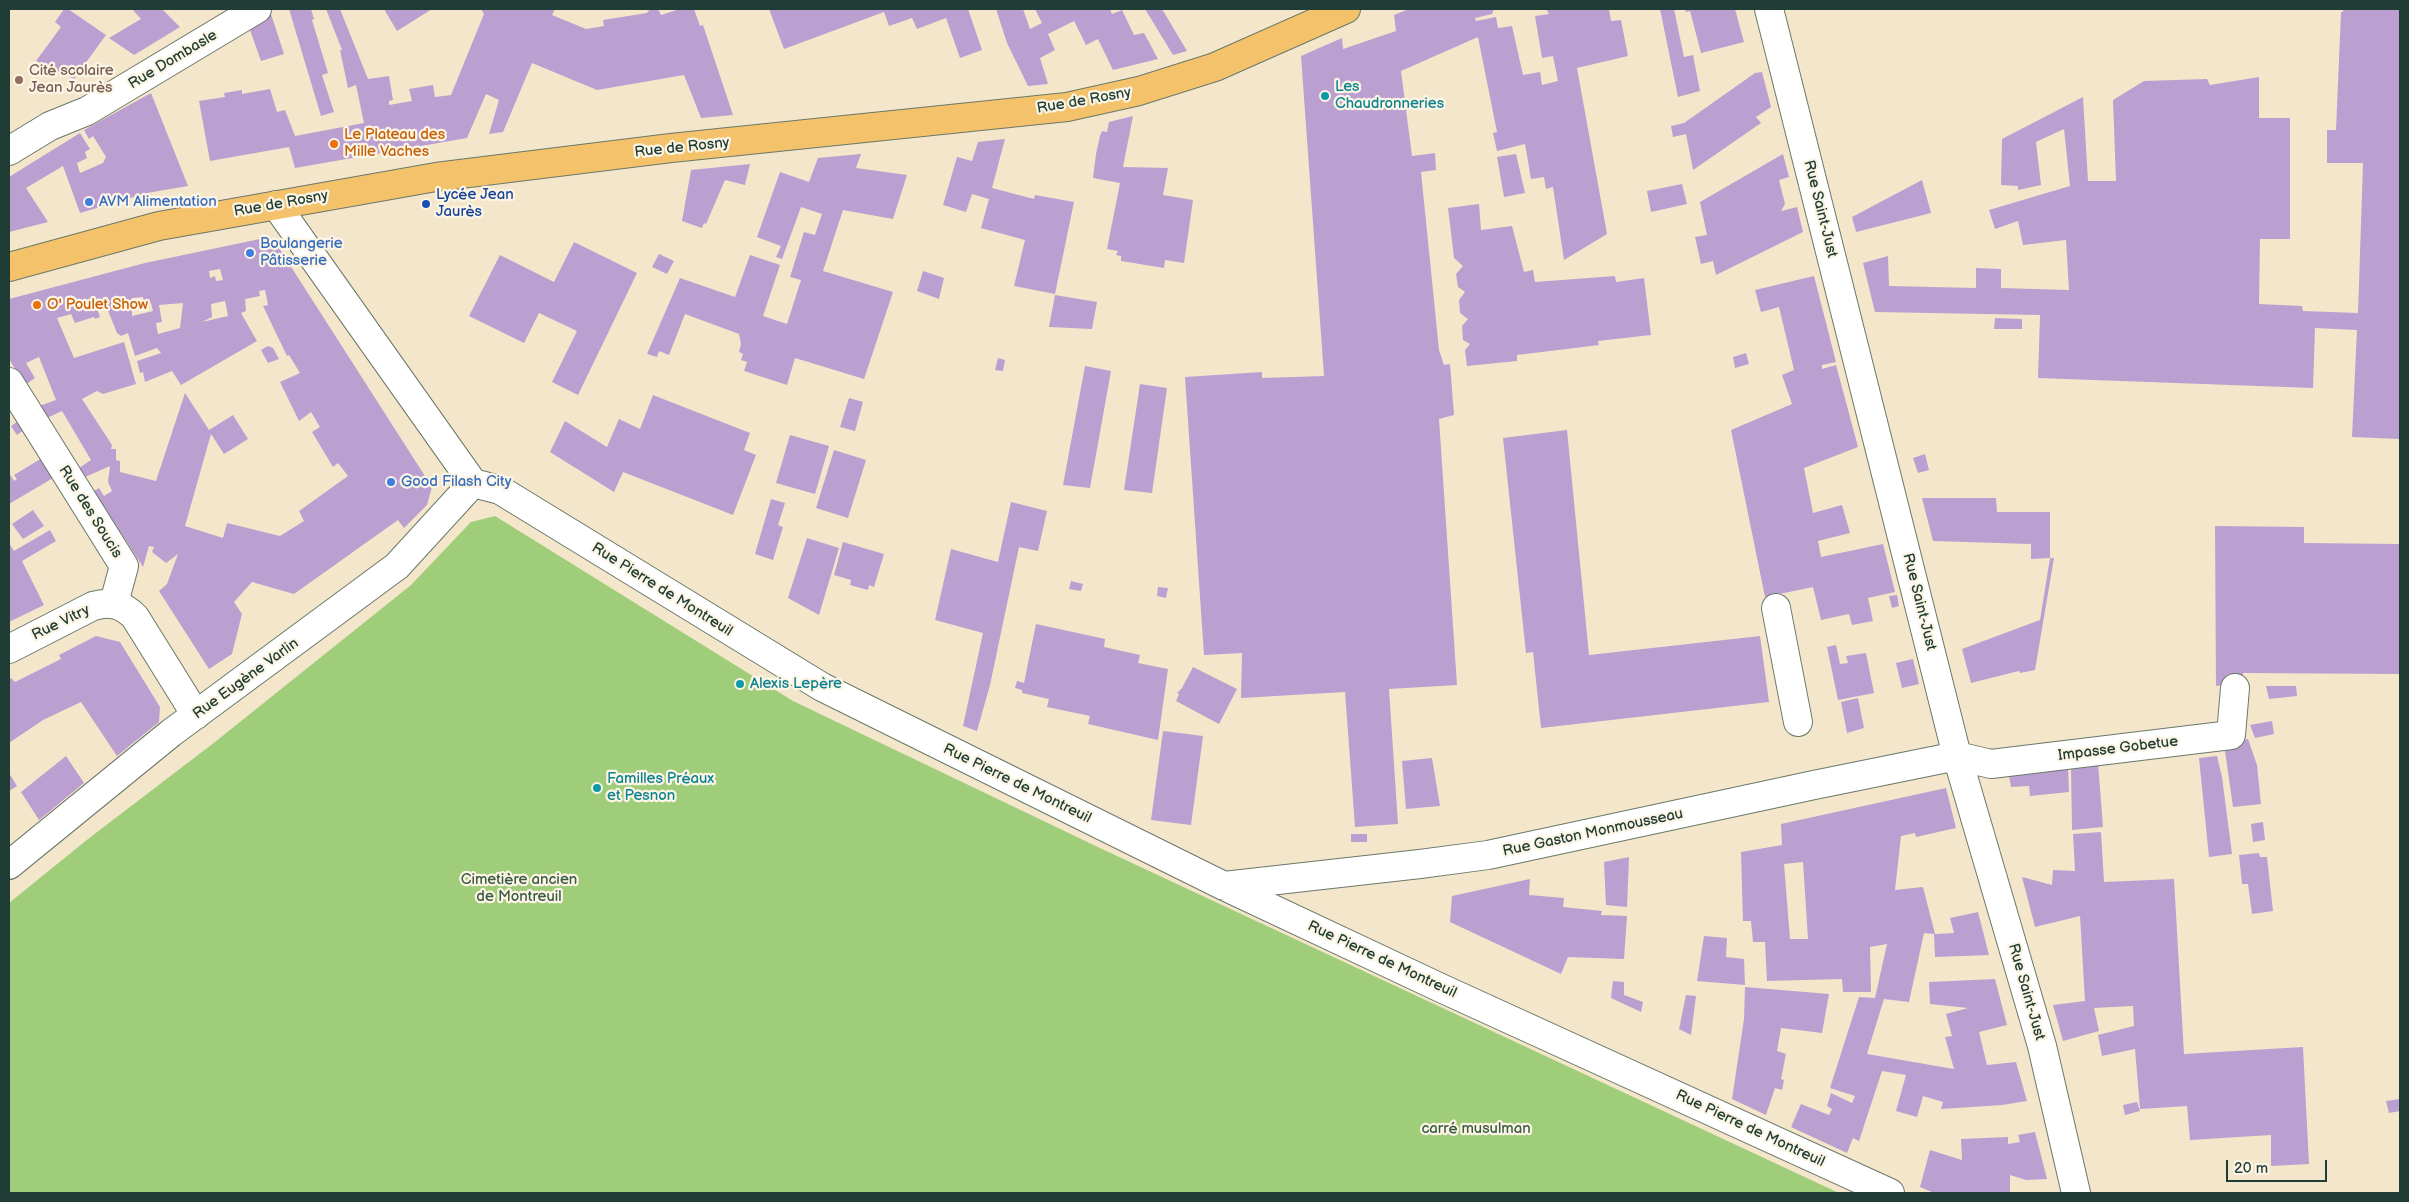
<!DOCTYPE html>
<html>
<head>
<meta charset="utf-8">
<style>
  body { margin:0 }
  #map { position:relative; width:2409px; height:1202px; overflow:hidden; background:#f4e6cb; font-family:"Balsamiq Sans",sans-serif }
  canvas { display:block }
  .frame { position:absolute; inset:0; border:10px solid #1f3d34; pointer-events:none }
  .scale { position:absolute; left:2226px; top:1160px; width:101px; height:22px; box-sizing:border-box; border:2px solid #1f3d34; border-top:0; padding-left:6px; font-size:15px; line-height:18px; white-space:nowrap; color:#1f3d34; -webkit-text-stroke:4px #fcf5e5; paint-order:stroke }
</style>
</head>
<body>
<div id="map">
<canvas width="2409" height="1202"></canvas>
<div class="frame"></div>
<div class="scale">20 m</div>
</div>
<script>
const c = document.querySelector('canvas').getContext('2d');
c.lineJoin = 'round';
function paint(path, color) { c.fillStyle = color; c.fill(path, 'evenodd'); }
function strokePath(path, color, width, dash) { c.strokeStyle = color; c.lineWidth = width; c.lineCap = dash ? 'butt' : 'round'; c.setLineDash(dash || []); c.stroke(path); }
function drawText(font, color, halo, rows, align = 'center') {
  c.font = font + ' "Balsamiq Sans",sans-serif'; c.lineWidth = 4.5; c.setLineDash([]); c.textBaseline = 'middle'; c.strokeStyle = halo; c.fillStyle = color; for (const [text, x, y, turn = 0] of rows) {
    c.save(); c.translate(x, y); c.rotate((+turn || 0) * Math.PI / 180); c.textAlign = isNaN(turn) ? turn : align; if (halo) c.strokeText(text, 0, 0); c.fillText(text, 0, 0); c.restore();
  }
}
const green = new Path2D(`
  M495 516 793 701 1102 849 1839 1193H9V903L88 839 215 742 411 585 471 522Z`);
const building = new Path2D(`
  M64 9H68L106 35 74 79 36 61 61 27 55 22Z
  M132 9H162L180 27 134 55 109 38 141 19Z
  M289 9H311L314 19 312 20 328 73 322 75 334 112 321 116Z
  M326 9H340L368 79 389 76 393 100 389 101V105L412 101 409 89 433 85 435 97 451 95 484 14 481 9H555L552 15 586 29 604 26 603 20 647 13 650 9H658L661 15 680 9H694L700 26 703 25 733 115 701 118 684 75 597 90 532 63 503 132 489 134 499 100 486 94 467 138 295 168 289 147 210 161 199 101 225 97 224 93 242 90V94L270 89 277 112 285 110 295 136 364 123 356 85 348 88 340 50H342Z
  M384 9H432L397 31Z
  M769 9H968L982 50 960 58 946 18 917 29 912 18 889 26 884 12 784 49Z
  M996 9H1023L1030 29 1042 23 1035 9H1110L1112 14 1122 10 1134 35 1144 33 1158 59 1113 70 1098 39 1086 45 1074 21 1048 34 1055 50 1040 58 1048 84 1028 86 1007 43Z
  M1145 9H1162L1187 51 1173 55Z
  M1409 9H1494L1492 14 1475 18 1476 21 1496 17 1498 28 1512 26 1523 75 1540 72 1542 85 1558 81 1553 56 1542 58 1535 16 1549 14 1546 9H1609L1611 21 1621 20 1628 56 1577 68 1607 234 1564 260 1553 187 1546 189 1544 177 1531 179 1525 144 1497 151 1493 133 1497 132 1478 37 1401 71 1412 156 1435 153 1436 170 1421 172 1439 350 1444 365 1450 364 1454 415 1439 419 1457 685 1389 689 1398 824 1355 827 1345 692 1241 698 1242 653 1204 655 1185 377 1262 372V378L1324 376 1301 56 1342 38 1343 49 1396 31 1394 15Z
  M1660 9H1674L1684 57 1693 55 1700 91 1678 97Z
  M1685 9H1735L1744 42 1701 53 1690 11 1686 12Z
  M2343 9H2400V439L2352 437 2357 330 2315 328 2313 388 2038 378 2040 315 1875 312 1863 263 1888 256 1889 286 1976 288V268L2001 269V288L2069 290 2066 240 2023 245 2018 221 1995 229 1989 210 2070 186 2064 129 2036 142 2041 185 2018 190V186L2001 185 2002 139 2083 97 2088 181H2116L2113 100 2144 81 2207 79 2210 85 2259 77V118H2290V239H2260L2259 304 2302 306 2303 311 2358 313 2363 163H2327V130H2336L2341 12H2343Z
  M271 14 284 54 261 61 249 27Z
  M1762 72 1771 107 1756 117 1761 123 1693 170 1686 134 1673 137 1671 126 1684 123 1755 73Z
  M151 93 188 186 147 193 80 213 63 166 26 188 48 222 9 232V177L80 133 90 149 85 152 87 158 77 163 80 173 103 163 106 157 93 136 89 139 84 130Z
  M1133 116 1123 167 1168 168 1163 195 1193 200 1184 263 1165 260 1164 268 1121 261V256L1116 255 1118 251 1107 249 1120 183 1093 178 1096 154 1100 136 1102 131 1107 132 1109 122Z
  M1005 139 992 188 1034 199 1035 195 1074 202 1055 294 1014 286 1025 240 981 228 989 199 972 194 966 212 943 205 957 157 972 161 978 142Z
  M861 154 856 168 907 175 893 219 843 210 823 271 893 292 864 379 795 358 787 385 744 371 747 362 741 360 743 354 739 352 741 344 739 334 685 314 669 355 659 351 657 357 647 354 680 278 735 297 750 255 780 265 763 316 787 324 801 280 790 277 804 232 815 235 822 214 801 207 782 259 776 257 781 246 757 237 780 172 809 182 818 158Z
  M1516 154 1525 193 1504 197 1497 157Z
  M1783 154 1789 177 1779 180 1785 204 1781 211 1797 207 1803 232 1716 275 1713 261 1701 264 1695 237 1707 235 1700 202Z
  M750 164 745 185 725 180 706 224 704 223 702 228 682 221 691 170Z
  M1922 180 1931 213 1856 232 1852 217Z
  M1682 184 1687 204 1651 212 1647 191Z
  M1479 204 1481 230 1512 226 1524 272 1533 270 1535 282 1615 276 1616 282 1644 278 1651 335 1598 341 1599 345 1517 355V361L1467 366 1465 350 1470 344 1463 340 1462 326 1468 319 1460 313 1459 300 1465 292 1458 287 1456 274 1463 266 1454 258 1448 208Z
  M260 239 279 248 432 487 427 505 404 528 398 520 294 594 252 582 234 602 242 614 232 654 209 669 159 591 167 584 178 554 166 563 152 552 154 547 149 546 143 567 94 491 99 488 104 496 112 491 108 482 110 466 85 477 79 468 91 460 62 411 47 418 39 406 56 400 39 357 26 363 35 378 25 385 9 359V299L145 263ZM220 269 223 280 216 281 215 276 210 278 209 271ZM265 290 268 305 263 306 287 356 289 355 300 373 280 382 299 421 311 412 320 427 312 432 333 467 338 463 348 476 299 511 304 521 280 536 227 523 223 538 185 526 211 434 224 454 248 439 233 415 209 430 185 393 156 481 120 472V461L116 460V449H111L112 445 82 399 97 391 103 394 136 384 124 342 74 358 57 318 71 314 75 323 94 317 95 319 100 317 98 311 107 308 117 333 121 336 128 333 135 356 157 348 161 353 137 361 140 373 143 372 145 382 172 371 181 385 257 341 241 313 246 311 245 299 260 296 259 291ZM143 297 144 304 151 303 153 311 132 316V298ZM225 301 228 316 202 322 212 317 211 304ZM183 303 180 328 158 334 156 323 162 322 159 305Z
  M574 242 637 273 578 395 552 382 577 331 539 313 524 343 469 316 500 255 554 282Z
  M659 254 674 261 667 274 652 267Z
  M923 271 944 278 939 299 917 291Z
  M1814 276 1836 362 1822 365V369L1836 365 1858 447 1804 468 1813 513 1842 505 1850 533 1818 541 1821 557 1883 544 1895 592 1868 598 1873 621 1852 625 1849 614 1821 620 1813 587 1765 597 1731 430 1792 404 1782 375 1794 370 1779 307 1761 312 1755 290Z
  M1055 295 1097 302 1092 329 1049 327Z
  M1995 318 2022 319V329H1994Z
  M268 346 273 348 279 359 268 363 261 350Z
  M1746 353 1749 364 1735 368 1733 357Z
  M998 358 1005 360 1003 371 995 370Z
  M1085 366 1111 371 1090 488 1063 485Z
  M1140 384 1167 388 1152 493 1124 490Z
  M653 395 750 433 744 450 756 455 733 515 623 472 614 492 550 452 565 421 607 447 619 419 640 429Z
  M849 398 863 402 855 431 840 427Z
  M20 420 25 429 17 435 11 426Z
  M1567 430 1589 655 1760 636 1769 702 1541 728 1533 652 1526 653 1503 438Z
  M790 435 829 446 815 494 776 483Z
  M834 450 866 460 848 518 816 508Z
  M1925 454 1929 470 1918 473 1913 458Z
  M42 458 53 478 9 504V473L14 481 17 479 14 475Z
  M1922 498H1996L1997 512H2050V558L2031 559V544L1933 541Z
  M771 499 785 503 778 525 783 527 773 560 755 554Z
  M1011 502 1047 511 1038 551 1019 547 990 685 977 731 963 726 983 633 935 620 951 549 998 562Z
  M33 510 44 526 23 539 12 524Z
  M2215 526 2304 527V543L2400 544V674L2243 673V682L2216 686Z
  M50 530 56 541 22 561 44 605 9 622V543L14 551Z
  M807 538 839 548 819 615 788 598Z
  M843 542 884 554 874 587 869 585 868 590 850 585 851 580 834 575Z
  M2050 558H2054L2035 670 2020 673 2019 671 1971 683 1962 649 2040 620Z
  M1071 581 1083 584 1081 591 1069 589Z
  M1158 587 1168 588 1166 598 1157 596Z
  M1897 595 1899 606 1892 608 1889 596Z
  M1036 624 1105 639 1104 647 1140 655 1138 663 1168 669 1158 740 1088 724 1090 716 1047 707 1049 699 1022 693V690L1015 688 1017 681 1024 683Z
  M96 636 120 642 160 707 159 722 117 756 81 702 43 720 9 743V680L11 678 15 682 61 659 59 655Z
  M1836 645 1840 664 1848 663 1846 656 1866 653 1874 693 1838 700 1827 647Z
  M1913 659 1919 684 1902 688 1896 663Z
  M1193 667 1237 689 1219 724 1176 701 1179 694 1177 693 1182 688Z
  M2266 686H2296L2297 696 2269 699Z
  M1858 698 1864 728 1847 733 1841 702Z
  M2272 721 2274 734 2255 738 2250 725Z
  M1163 731 1203 736 1191 825 1151 820Z
  M2248 739 2257 765 2261 804 2233 807 2224 744Z
  M66 756 84 783 39 820 21 792Z
  M2217 756 2222 777 2232 854 2209 857 2199 758Z
  M1432 758 1440 806 1406 809 1402 761Z
  M2098 763 2103 827 2072 830 2071 766Z
  M2068 767 2069 792 2030 796 2029 786 2011 787 2009 776Z
  M9 773 17 786 9 791Z
  M1946 788 1956 828 1916 837 1915 833 1901 836 1895 890 1923 887 1935 934 1954 933 1950 918 1978 912 1989 955 1935 957 1934 934 1924 933 1909 1002 1884 999 1867 1054 1954 1069 1945 1037 1952 1036 1946 1014 1968 1008 1930 1004 1929 982 1995 979 2007 1025 1979 1032 1987 1065 2016 1062 2027 1101 2002 1105 1941 1109 1943 1102 1923 1096 1917 1117 1896 1111 1906 1075 1882 1071 1859 1141 1853 1138 1847 1153 1791 1127 1801 1104 1829 1115 1832 1109 1827 1106 1831 1093 1852 1103 1855 1096 1830 1088 1859 997 1875 998 1887 944 1870 947 1871 992H1843L1842 979 1767 981 1765 942H1753L1751 921H1743L1741 852 1782 845 1781 824ZM1803 862 1808 939H1790L1784 864Z
  M2263 822 2265 840 2253 842 2251 824Z
  M2101 832 2104 882 2174 879 2184 1054 2303 1047 2309 1164 2271 1166V1135L2190 1140 2187 1106 2140 1109 2135 1049 2102 1056 2098 1035 2134 1026 2133 1006 2094 1008 2099 1031 2063 1041 2053 1005 2085 1001 2080 916 2035 927 2022 877 2052 885 2053 870 2075 871 2073 834Z
  M1351 834H1367V842H1351Z
  M2259 853 2260 857H2267L2273 911 2252 914 2248 884H2242L2239 855Z
  M1629 857 1627 907 1606 905 1604 862Z
  M1530 879 1529 895 1564 898 1563 907 1602 911 1601 915 1627 916 1624 959 1568 957 1561 974 1450 922 1452 896Z
  M1704 936 1727 938 1726 957 1744 959 1745 985 1697 981Z
  M1613 981 1624 982V995L1643 1002 1641 1012 1611 998Z
  M1745 987 1829 994 1822 1033 1781 1028 1777 1051 1786 1054 1781 1079 1784 1080 1782 1090 1775 1088 1766 1115 1732 1099 1744 1019Z
  M1686 995 1696 996 1691 1035 1679 1029Z
  M2400 1099V1111L2389 1113 2386 1101Z
  M2137 1102 2140 1111 2125 1115 2123 1105Z
  M2035 1132 2047 1179 2026 1180 2010 1175V1193H1934L1920 1187 1930 1150 1962 1160 1961 1139 2008 1137V1144L2020 1142 2018 1135Z`);
const minor = new Path2D(`
  M1769 9 1957 756 2042 1046 2076 1193
  M9 151 50 126 87 111 257 9
  M276 205 473 483 500 490 822 687 1224 886 1443 989 1890 1193
  M9 382 124 566 114 603
  M1776 608 1798 722
  M9 649 93 606C110 601 122 604 135 617L196 715
  M9 865 171 733 397 566 473 483
  M1224 886 1420 864 1488 855 1814 785 1957 756 1991 764 2231 735 2235 688`);
const major = new Path2D(`
  M9 267 159 226 436 177 671 148 1067 107 1139 91 1215 67 1346 9`);
const markers = [
  [19,80,5,"#8d6e63"],
  [1325,96,5,"#0f9aa8"],
  [334,144,5,"#e8710a"],
  [89,202,5,"#3f7fe0"],
  [426,204,5,"#1a4fb4"],
  [250,253,5,"#3f7fe0"],
  [37,305,5,"#e8710a"],
  [391,482,5,"#3f7fe0"],
  [740,684,5,"#0f9aa8"],
  [597,788,5,"#0f9aa8"]
];
const streetNames = [
  ["Rue Dombasle",173,60,-31],
  ["Rue de Rosny",1084,101,-10],
  ["Rue de Rosny",682,148,-6],
  ["Rue de Rosny",281,204,-10],
  ["Rue Saint-Just",1820,209,76],
  ["Rue des Soucis",90,512,58],
  ["Rue Pierre de Montreuil",662,590,32],
  ["Rue Saint-Just",1919,602,76],
  ["Rue Vitry",61,623,-26],
  ["Rue Eugène Varlin",246,679,-36],
  ["Impasse Gobetue",2118,749,-7],
  ["Rue Pierre de Montreuil",1017,784,26],
  ["Rue Gaston Monmousseau",1593,833,-12],
  ["Rue Pierre de Montreuil",1382,960,25],
  ["Rue Saint-Just",2026,992,74],
  ["Rue Pierre de Montreuil",1750,1129,25]
];
const educationNames = [
  ["Cité scolaire",29,71],
  ["Jean Jaurès",29,88]
];
const cultureNames = [
  ["Les",1335,87],
  ["Chaudronneries",1335,104],
  ["Alexis Lepère",750,684],
  ["Familles Préaux",607,779],
  ["et Pesnon",607,796]
];
const foodNames = [
  ["Le Plateau des",344,135],
  ["Mille Vaches",344,152],
  ["O' Poulet Show",47,305]
];
const transitNames = [
  ["Lycée Jean",436,195],
  ["Jaurès",436,212]
];
const shopNames = [
  ["AVM Alimentation",99,202],
  ["Boulangerie",260,244],
  ["Pâtisserie",260,261],
  ["Good Filash City",401,482]
];
const parkNames = [
  ["Cimetière ancien",519,880],
  ["de Montreuil",519,897],
  ["carré musulman",1476,1129]
];
paint(green, '#a0cd7a');
paint(building, '#bc9fd1');
strokePath(minor, '#6a7869', 30);
strokePath(major, '#6a7869', 30);
strokePath(minor, '#fff', 28);
strokePath(major, '#f3c26a', 28);
for (const [x, y, r, color] of markers) { const dot = new Path2D(); dot.arc(x, y, r, 0, 2 * Math.PI); c.fillStyle = color; c.fill(dot); strokePath(dot, '#fcf5e5', 2); }
drawText('15px', '#1f3d34', '#fcf5e5', streetNames);
drawText('15px', '#785e54', '#fcf5e5', educationNames, 'left');
drawText('15px', '#0d838f', '#fcf5e5', cultureNames, 'left');
drawText('15px', '#c56008', '#fcf5e5', foodNames, 'left');
drawText('15px', '#164399', '#fcf5e5', transitNames, 'left');
drawText('15px', '#366cbe', '#fcf5e5', shopNames, 'left');
drawText('15px', '#395a42', '#fcf5e5', parkNames);
</script>
</body>
</html>
